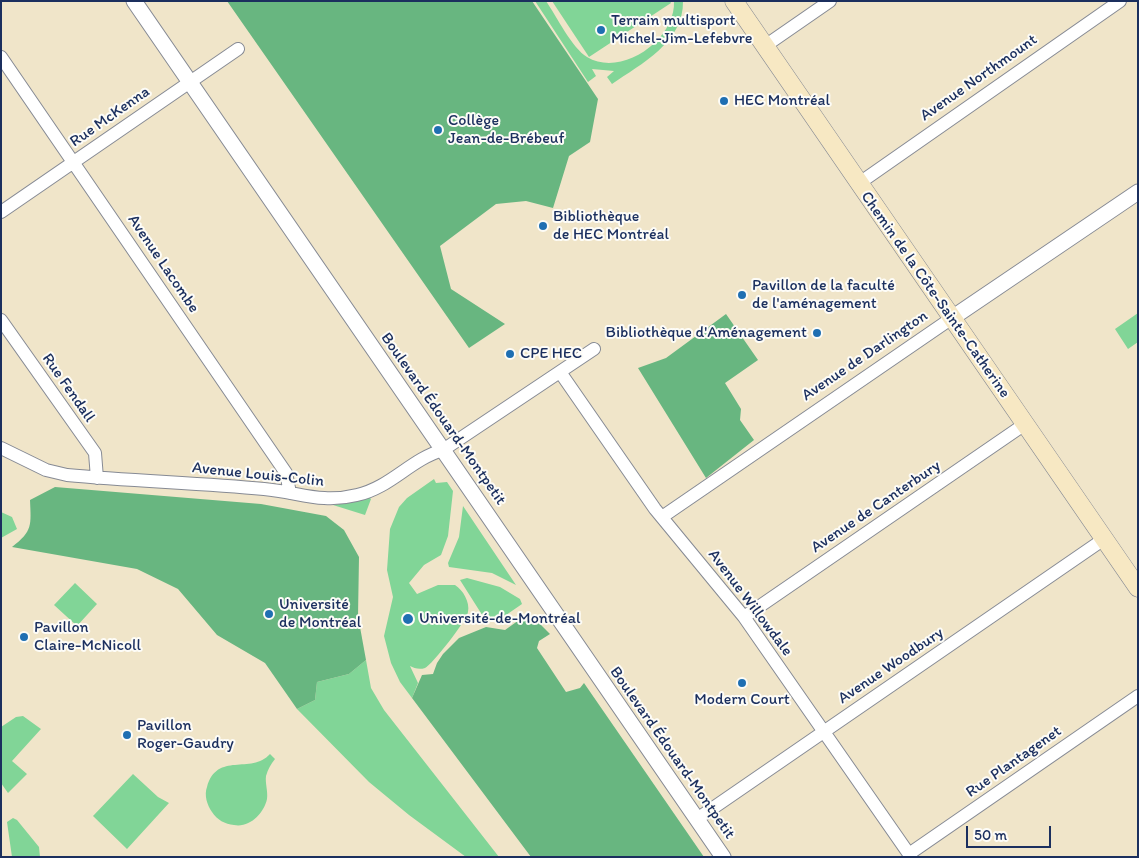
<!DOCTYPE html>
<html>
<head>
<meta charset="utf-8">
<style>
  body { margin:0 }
  #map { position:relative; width:1139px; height:858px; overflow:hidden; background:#f0e5c9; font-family:Itim,sans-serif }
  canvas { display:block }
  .frame { position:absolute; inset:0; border:2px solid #1b2f5e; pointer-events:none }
  .scale { position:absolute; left:966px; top:826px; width:85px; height:22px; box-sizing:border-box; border:2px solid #1b2f5e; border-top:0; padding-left:6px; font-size:15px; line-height:18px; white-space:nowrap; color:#1b2f5e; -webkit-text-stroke:4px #fdfcf7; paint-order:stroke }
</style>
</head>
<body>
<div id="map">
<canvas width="1139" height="858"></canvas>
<div class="frame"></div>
<div class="scale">50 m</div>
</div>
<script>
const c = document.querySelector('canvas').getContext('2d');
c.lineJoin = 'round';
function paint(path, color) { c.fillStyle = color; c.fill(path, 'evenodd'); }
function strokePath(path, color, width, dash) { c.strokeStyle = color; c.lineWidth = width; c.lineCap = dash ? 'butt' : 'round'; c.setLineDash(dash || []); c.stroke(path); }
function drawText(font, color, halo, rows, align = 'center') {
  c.font = font + ' Itim,sans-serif'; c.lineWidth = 4; c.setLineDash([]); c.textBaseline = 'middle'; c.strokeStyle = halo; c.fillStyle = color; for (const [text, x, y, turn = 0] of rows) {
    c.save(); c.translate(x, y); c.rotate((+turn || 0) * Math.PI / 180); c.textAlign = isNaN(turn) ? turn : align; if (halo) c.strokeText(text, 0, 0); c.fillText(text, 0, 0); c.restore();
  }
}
const green = new Path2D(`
  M535 1H546C557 17 572 48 587 57 622 78 676 39 674 1H683C684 42 641 64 612 84L607 77 614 71 592 69 596 76 588 82Z
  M552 1H670L671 3 589 57Z
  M1138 313V342L1128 349 1115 329Z
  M434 479 436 483 447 482 453 491 448 536 441 555 424 565 409 583 417 594 438 585H455C463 590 470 602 468 612 467 620 432 665 425 668 419 670 414 668 410 666L418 683 412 698 400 682 391 663 384 636 393 597 387 570 390 529 399 507 407 498Z
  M369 497 371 499 365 515 333 505 353 502Z
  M463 506 516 585 492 573 449 567 448 563 459 537Z
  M1 512 12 517 17 529 1 538Z
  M467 578 500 587 520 599 522 604 496 622 486 621 460 580Z
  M75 583 97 604 77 626 54 605Z
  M366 660 371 688 384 710 499 857H466L409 815 369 782 297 709 315 700 317 682 349 674Z
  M23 716 41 729 12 761 27 774 8 793 1 783V727L16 717Z
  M270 754 275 759C271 764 268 769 266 776 265 783 268 791 267 799 264 813 250 828 234 825 225 824 217 820 212 812 207 805 204 795 207 787 217 751 251 775 270 754Z
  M133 774 158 797 169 803 127 849 93 816Z
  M13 818 17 820 39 847 40 857H12L7 822Z`);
const forest = new Path2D(`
  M227 1H532L598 99 590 142 569 156 553 208 526 201 496 204 440 246 451 289 505 324 469 348Z
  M726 314 758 360 725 383 741 409 740 420 754 440 706 478 638 368 666 358Z
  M55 487 261 504 326 516 344 530 359 557 358 616 366 660 349 674 317 682 315 700 297 709 265 663 217 635 178 589 137 569 12 547C33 531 31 525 30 500Z
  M529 613 550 634 539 641 537 648 566 692 580 688 584 683 704 857H531L412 698 422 675 433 674 437 663 443 654 459 638 486 627 505 630Z`);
const minor = new Path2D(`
  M765 46 830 1
  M1 57 286 473 290 493
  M858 184 1120 1
  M1 212 238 49
  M1 320 95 453 97 478
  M560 372 655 509 744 617 911 857
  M1 448 46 470 67 475C132 481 198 483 264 489 299 492 321 504 357 495 390 488 411 459 443 450L594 349
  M662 517 952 318
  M744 617 1025 424
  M697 819 1104 539
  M909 854 1138 696`);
const tertiary = new Path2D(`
  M134 1 723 857
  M952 318 1138 192`);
const secondary = new Path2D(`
  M734 1 1138 588`);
const markers = [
  [601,30,5,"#1f6fb2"],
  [724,101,5,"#1f6fb2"],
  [438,130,5,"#1f6fb2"],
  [543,226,5,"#1f6fb2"],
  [742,295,5,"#1f6fb2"],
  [817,333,5,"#1f6fb2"],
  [510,354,5,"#1f6fb2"],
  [269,614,5,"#1f6fb2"],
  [408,619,6,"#1f6fb2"],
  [24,637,5,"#1f6fb2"],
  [742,683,5,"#1f6fb2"],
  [127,735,5,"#1f6fb2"]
];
const poiNames = [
  ["Terrain multisport",611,21],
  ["Michel-Jim-Lefebvre",611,39],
  ["HEC Montréal",734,101],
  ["Collège",448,121],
  ["Jean-de-Brébeuf",448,139],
  ["Bibliothèque",553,217],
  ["de HEC Montréal",553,235],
  ["Pavillon de la faculté",752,286],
  ["de l'aménagement",752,304],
  ["Bibliothèque d'Aménagement",807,333,"right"],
  ["CPE HEC",520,354],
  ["Université",279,605],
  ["de Montréal",279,623],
  ["Université-de-Montréal",419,619],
  ["Pavillon",34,628],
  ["Claire-McNicoll",34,646],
  ["Modern Court",742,700,"center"],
  ["Pavillon",137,726],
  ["Roger-Gaudry",137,744]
];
const streetNames = [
  ["Avenue Northmount",979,78,-35],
  ["Rue McKenna",110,117,-35],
  ["Avenue Lacombe",163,264,56],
  ["Chemin de la Côte-Sainte-Catherine",935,295,55],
  ["Avenue de Darlington",865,356,-34],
  ["Rue Fendall",68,388,55],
  ["Boulevard Édouard-Montpetit",443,419,55],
  ["Avenue Louis-Colin",258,475,6],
  ["Avenue de Canterbury",876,507,-34],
  ["Avenue Willowdale",750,603,53],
  ["Avenue Woodbury",891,666,-34],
  ["Boulevard Édouard-Montpetit",672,753,55],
  ["Rue Plantagenet",1014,762,-35]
];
paint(green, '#81d597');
paint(forest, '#68b680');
strokePath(minor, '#868a94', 14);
strokePath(tertiary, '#868a94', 17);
strokePath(secondary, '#868a94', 19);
strokePath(minor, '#fff', 12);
strokePath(tertiary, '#fff', 15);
strokePath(secondary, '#f7e8c3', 18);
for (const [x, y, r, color] of markers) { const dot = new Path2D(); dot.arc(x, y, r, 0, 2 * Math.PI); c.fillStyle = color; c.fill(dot); strokePath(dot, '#fdfcf7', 2); }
drawText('16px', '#1b2f5e', '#fdfcf7', poiNames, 'left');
drawText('16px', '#1b2f5e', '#fdfcf7', streetNames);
</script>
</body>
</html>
